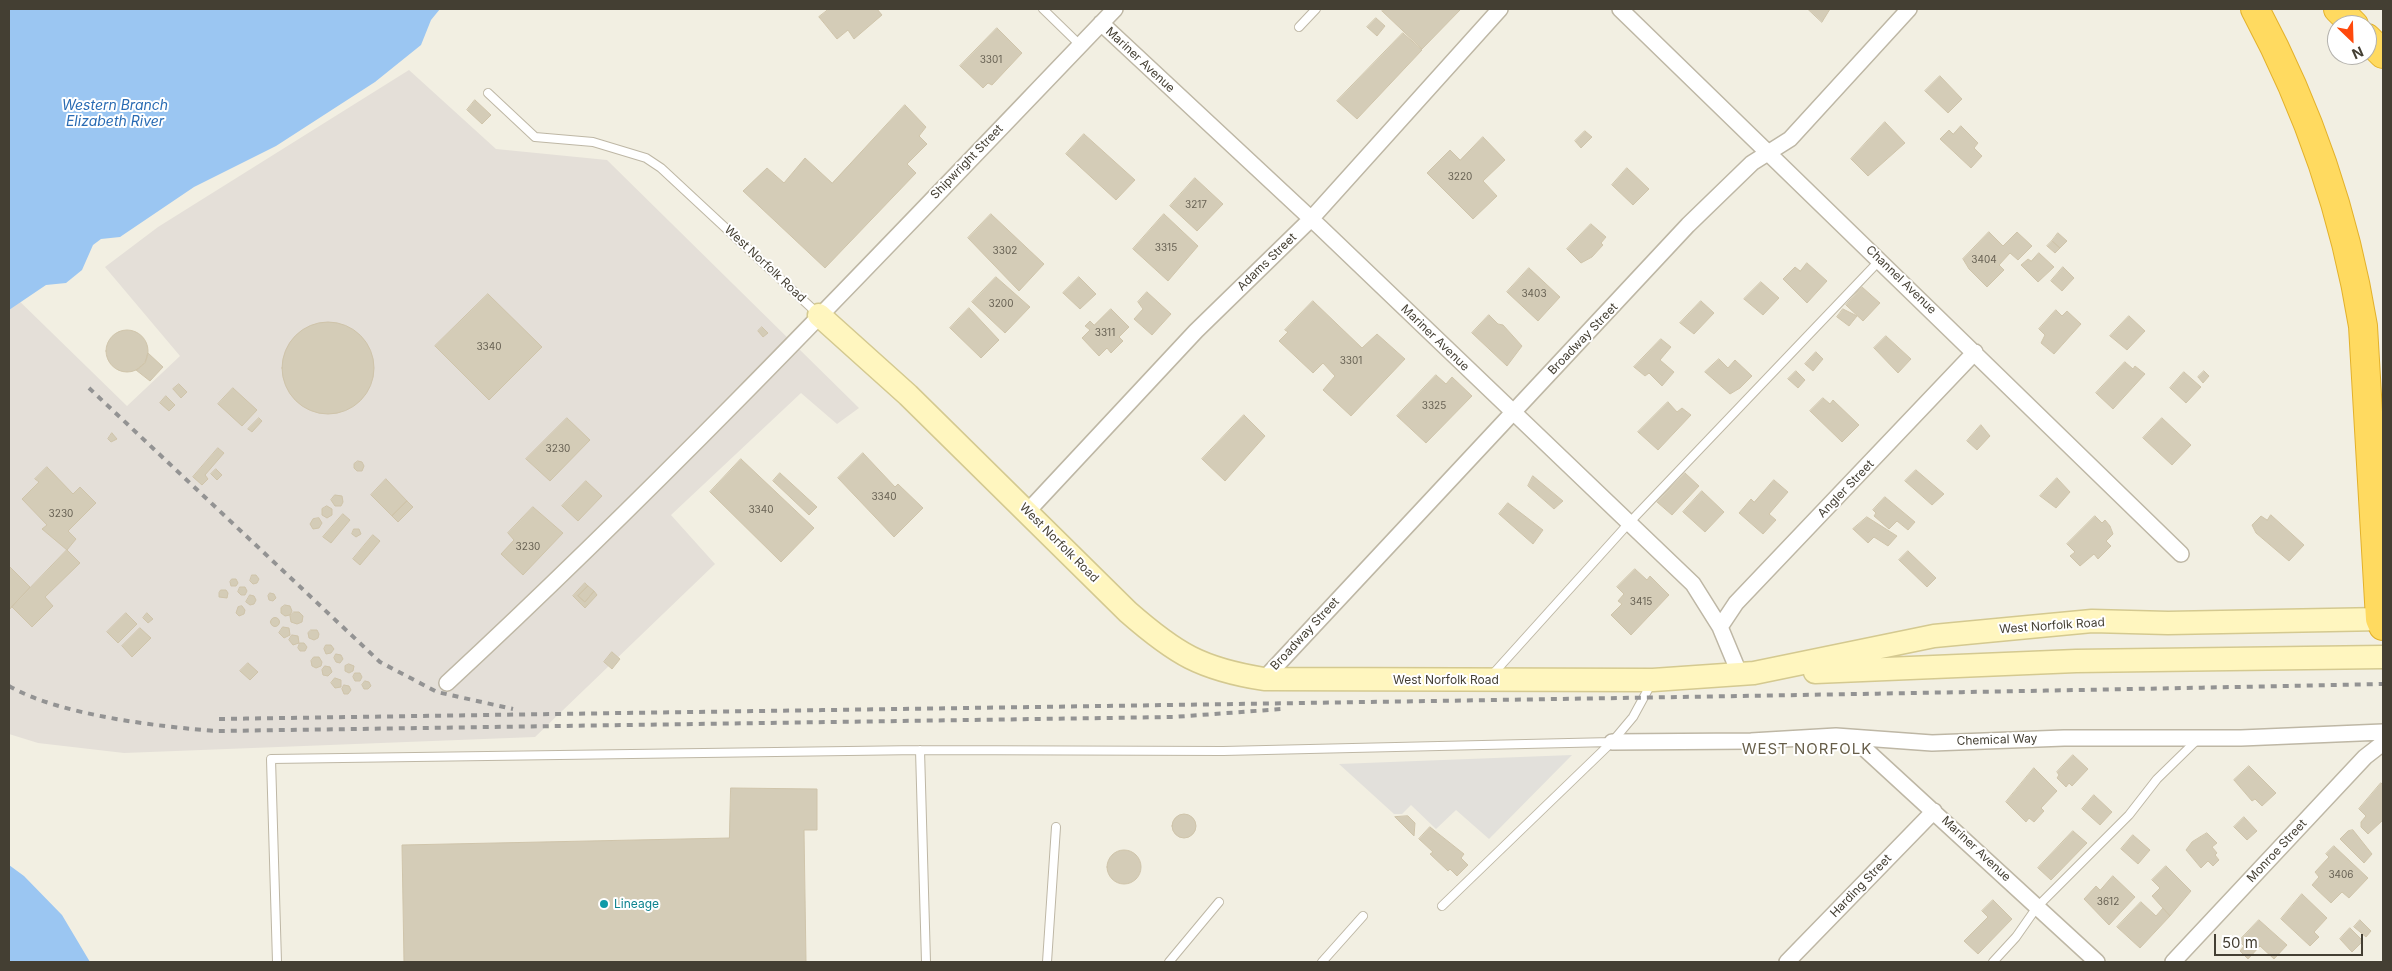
<!DOCTYPE html>
<html>
<head>
<meta charset="utf-8">
<style>
  body { margin:0 }
  #map { position:relative; width:2392px; height:971px; overflow:hidden; background:#f2efe2; font-family:Inter,sans-serif }
  canvas { display:block }
  .frame { position:absolute; inset:0; border:10px solid #443f33; pointer-events:none }
  .north { position:absolute; left:2327px; top:15px; width:50px; height:50px; box-sizing:border-box; background:#fff; border:1px solid #b4b2ad; border-radius:50%; rotate:156deg; font-size:14px; font-weight:700; line-height:20px; text-align:center; color:#443f33 }
  .north::after { content:''; display:block; margin:auto; width:18px; height:22px; background:#ff490c; clip-path:polygon(50% 0,100% 100%,50% 72%,0 100%) }
  .scale { position:absolute; left:2214px; top:934px; width:149px; height:22px; box-sizing:border-box; border:2px solid #443f33; border-top:0; padding-left:6px; font-size:15px; line-height:18px; white-space:nowrap; color:#443f33; -webkit-text-stroke:4px #fff; paint-order:stroke }
</style>
</head>
<body>
<div id="map">
<canvas width="2392" height="971"></canvas>
<div class="frame"></div>
<div class="north">N</div>
<div class="scale">50 m</div>
</div>
<script>
const c = document.querySelector('canvas').getContext('2d');
c.lineJoin = 'round';
function paint(path, color) { c.fillStyle = color; c.fill(path, 'evenodd'); }
function strokePath(path, color, width, dash) { c.strokeStyle = color; c.lineWidth = width; c.lineCap = dash ? 'butt' : 'round'; c.setLineDash(dash || []); c.stroke(path); }
function drawText(font, color, halo, rows, align = 'center') {
  c.font = font + ' Inter,sans-serif'; c.lineWidth = 4; c.setLineDash([]); c.textBaseline = 'middle'; c.strokeStyle = halo; c.fillStyle = color; for (const [text, x, y, turn = 0] of rows) {
    c.save(); c.translate(x, y); c.rotate((+turn || 0) * Math.PI / 180); c.textAlign = isNaN(turn) ? turn : align; if (halo) c.strokeText(text, 0, 0); c.fillText(text, 0, 0); c.restore();
  }
}
const industrial = new Path2D(`
  M409 70 496 149 607 160 859 408 837 424 801 393 671 515 715 564 535 737 124 753 38 743 9 734V291L127 406 180 356 105 267 158 227Z`);
const parking = new Path2D(`
  M1572 755 1489 839 1456 810 1436 829 1411 805 1402 814H1394L1339 764Z`);
const water = new Path2D(`
  M9 9H440L431 20 421 45 375 82 276 146 194 187 120 237 101 239 93 245 82 270 66 283 46 285 9 310Z
  M9 865 24 876 62 915 90 962H9Z`);
const building = new Path2D(`
  M829 9H877L882 15 854 39 848 30 837 39 819 17Z
  M1384 9H1461L1422 49 1382 11Z
  M1808 9H1830L1822 22Z
  M1376 18 1385 26 1377 36 1367 27Z
  M997 28 1022 53 992 85 988 83 983 88 960 66Z
  M1403 33 1422 50 1357 119 1337 101Z
  M1940 76 1962 99 1948 113 1925 91Z
  M475 100 491 115 482 124 467 110Z
  M905 105 926 127 919 136 927 144 907 164 916 173 825 268 743 191 767 168 784 183 805 158 832 183Z
  M1885 122 1905 143 1868 176 1851 159Z
  M1961 126 1978 143 1974 148 1982 156 1971 168 1940 139 1949 130 1953 134Z
  M1585 131 1592 137 1581 148 1575 141Z
  M1084 134 1135 180 1116 200 1066 154Z
  M1483 137 1505 160 1483 181 1497 196 1473 219 1427 173 1450 150 1460 160Z
  M1627 168 1649 189 1633 205 1612 185Z
  M1195 178 1223 204 1197 231 1170 206Z
  M991 214 1044 264 1019 291 968 238Z
  M1164 214 1198 246 1168 281 1133 249Z
  M1591 224 1606 237 1601 243 1603 245 1592 257 1581 263 1567 249Z
  M1989 232 2003 246 2017 232 2032 246 2018 260 2010 253 1999 265 2004 270 1987 287 1969 269 1963 259Z
  M2058 233 2067 241 2060 248 2052 241Z
  M2052 241 2060 248 2055 253 2047 246Z
  M2039 253 2054 267 2038 282 2021 265 2028 259 2031 261Z
  M1807 263 1827 281 1807 303 1783 279 1795 267 1800 271Z
  M2063 267 2074 278 2062 291 2051 281Z
  M1529 268 1560 297 1538 321 1507 292Z
  M996 277 1030 307 1005 333 972 302Z
  M1079 277 1096 294 1080 309 1063 293Z
  M1761 282 1779 298 1763 315 1744 299Z
  M1862 287 1880 303 1863 321 1846 305Z
  M1147 292 1171 314 1152 335 1134 319 1143 309 1138 302Z
  M488 294 542 347 489 400 435 346Z
  M1313 301 1362 348 1377 334 1405 359 1351 416 1323 390 1335 376 1323 363 1313 373 1279 341 1288 332 1285 330Z
  M1701 301 1714 313 1694 334 1680 323Z
  M969 308 999 340 981 358 950 328Z
  M1111 309 1129 327 1119 337 1123 341 1111 353 1107 348 1099 356 1082 338 1090 330 1085 326 1090 321 1094 325Z
  M1843 309 1857 316 1849 326 1837 317Z
  M2056 310 2062 316 2067 311 2081 324 2054 354 2041 343 2045 335 2039 329Z
  M1489 315 1498 324 1503 325 1522 346 1507 366 1472 333Z
  M2129 316 2145 331 2127 350 2110 336Z
  M282 368a46 46 0 1 1 92 0a46 46 0 1 1-92 0Z
  M762 327 768 333 763 337 758 331Z
  M106 351a21 21 0 1 1 42 0a21 21 0 1 1-42 0Z
  M1886 336 1911 359 1898 373 1874 348Z
  M1661 339 1671 347 1660 360 1674 372 1662 386 1649 373 1645 376 1634 367Z
  M1816 352 1823 359 1813 371 1805 364Z
  M148 353 163 367 150 381 136 370 145 363Z
  M1719 359 1728 368 1735 360 1752 376 1740 388 1730 394 1705 372Z
  M2125 362 2133 369 2135 366 2145 374 2113 409 2096 393Z
  M1796 371 1805 380 1798 388 1788 379Z
  M2204 371 2209 376 2203 383 2198 377Z
  M2184 372 2201 387 2186 403 2170 388Z
  M1436 375 1446 384 1452 377 1472 396 1426 443 1397 416Z
  M179 384 187 392 181 398 173 389Z
  M233 388 257 410 242 426 218 404Z
  M166 396 175 405 169 411 160 403Z
  M1823 398 1830 404 1833 400 1859 425 1842 442 1810 411Z
  M1668 402 1677 412 1682 408 1691 415 1658 450 1638 432Z
  M1244 415 1265 436 1225 481 1202 459Z
  M259 418 262 421 252 432 248 429Z
  M567 418 590 440 550 481 526 459Z
  M2162 418 2191 445 2172 465 2143 438Z
  M1981 425 1990 436 1977 450 1967 441Z
  M112 433 117 439 111 442 108 439Z
  M218 448 224 453 205 475 208 479 202 485 193 477Z
  M863 453 895 487 898 484 923 508 894 537 838 478Z
  M741 459 814 528 781 562 710 492Z
  M358 461 362 462 364 466 362 471H357L354 468V464Z
  M47 467 73 494 80 487 96 503 68 531 76 539 67 550 42 529 47 525 22 499 39 482 35 479Z
  M216 469 222 475 217 480 211 474Z
  M1916 470 1944 494 1932 505 1905 481Z
  M780 473 817 507 809 515 773 481Z
  M1685 473 1699 486 1672 515 1657 502Z
  M1533 476 1563 501 1554 509 1528 486Z
  M2057 478 2070 492 2056 508 2040 496Z
  M386 479 407 501 392 516 371 495Z
  M1774 480 1788 492 1769 514 1776 520 1763 534 1739 513 1751 499 1754 502Z
  M586 481 602 496 578 521 562 506Z
  M1702 491 1724 512 1705 532 1683 512Z
  M335 495 342 496 343 502 341 506H335L331 500Z
  M1885 497 1915 522 1908 530 1897 521 1889 529 1874 516 1876 513 1873 510Z
  M407 501 413 507 398 522 392 516Z
  M1508 503 1543 530 1533 544 1499 514Z
  M327 506 332 509V515L327 518 322 515V509Z
  M533 507 563 533 523 575 501 554 514 540 508 533Z
  M343 514 350 520 331 543 323 537Z
  M2271 515 2304 545 2289 561 2256 533 2252 525 2261 516 2267 520Z
  M2095 516 2102 523 2105 520 2110 526 2113 534 2106 541 2111 546 2098 559 2094 554 2080 566 2070 556 2075 552 2067 544Z
  M1867 517 1897 536 1888 546 1874 537 1868 543 1853 529Z
  M319 518 322 523 319 528 313 529 310 524 313 519Z
  M354 529H359L361 534 356 537 352 534Z
  M373 535 380 541 360 565 353 559Z
  M67 550 80 563 45 597 53 606 32 627 12 607Z
  M1908 551 1936 578 1927 587 1899 560Z
  M9 566 30 587 9 610Z
  M1635 569 1647 580 1650 576 1669 595 1631 635 1611 615 1622 604 1618 601 1624 594 1617 587Z
  M252 575H256L259 579 257 583 253 584 250 581Z
  M232 579H236L238 583 236 586H231L230 582Z
  M585 583 588 586 578 596 585 602 594 591 597 595 585 608 573 596Z
  M588 586 594 591 585 602 578 596Z
  M240 587H245L247 591 245 595H241L238 592Z
  M221 590H226L228 593 227 598 219 597V593Z
  M270 593 274 594 276 598 273 601 269 600 268 596Z
  M250 595 254 596 256 600 254 604 250 605 246 602Z
  M285 605 290 606 292 611 290 615 285 616 281 613V608Z
  M242 606 245 610 244 614 239 616 236 613 238 607Z
  M294 612H299L303 616 302 622 297 624 291 622 290 616Z
  M126 613 137 624 118 643 107 632Z
  M147 613 153 619 148 623 143 618Z
  M270.5 622a4.5 4.5 0 1 1 9 0a4.5 4.5 0 1 1-9 0Z
  M283 627 289 628 290 635 284 638 279 633Z
  M140 628 151 638 132 657 122 646Z
  M311 630H317L319 634 318 638 314 640 309 638 308 633Z
  M292 635 298 636 299 643 293 645 289 640Z
  M300 643H304L307 647 305 651H300L298 648Z
  M326 645H331L334 649 331 653 326 654 324 649Z
  M612 652 620 659 612 669 604 662Z
  M336 654 341 655 343 659 340 663 336 662 334 658Z
  M314 657H319L322 662 321 666 316 668 312 666 311 661Z
  M248 663 258 672 250 680 240 671Z
  M349 664 354 666 353 671 349 673 345 671V666Z
  M325 666 330 667 332 672 328 676 323 675 322 670Z
  M355 673H360L362 677 360 681H355L353 677Z
  M335 678 341 680V687L335 688 331 683Z
  M365 681 369 682 371 686 368 689H364L362 685Z
  M344 685 349 686 351 690 348 694H344L342 689Z
  M2073 755 2088 769 2072 786 2069 783 2066 787 2057 778 2059 775 2057 772Z
  M2249 766 2276 793 2262 806 2255 799 2252 801 2234 780Z
  M2034 768 2057 791 2041 808 2044 811 2034 822 2029 818 2026 822 2006 802Z
  M2381 783 2383 785V820L2368 834 2361 827V822L2366 816 2359 809Z
  M731 788 817 789V830H804L806 962H404L402 845 729 838Z
  M2094 795 2112 812 2100 825 2082 809Z
  M1172 826a12 12 0 1 1 24 0a12 12 0 1 1-24 0Z
  M1408 816 1415 823 1414 836 1395 817Z
  M2244 817 2257 831 2247 840 2234 827Z
  M1430 827 1464 854 1461 858 1468 865 1457 876 1450 869 1448 871 1430 854 1433 852 1419 839Z
  M2353 830 2372 854 2364 863 2340 839 2348 831Z
  M2073 831 2087 843 2051 880 2038 868Z
  M2207 833 2217 843 2212 847 2217 853 2215 855 2219 860 2213 866 2208 861 2201 868 2186 850 2192 842Z
  M2133 835 2150 850 2138 864 2121 849Z
  M2334 846 2368 878 2349 898 2342 892 2331 903 2312 885 2319 877 2315 872 2329 857 2326 854Z
  M1107 867a17 17 0 1 1 34 0a17 17 0 1 1-34 0Z
  M2166 866 2191 891 2170 916 2152 896 2160 888 2152 880Z
  M2113 876 2135 897 2109 925 2084 899 2096 886 2100 890Z
  M2302 894 2327 918 2314 932 2319 937 2310 946 2281 919Z
  M1993 900 2012 919 1978 954 1964 941 1988 917 1982 911Z
  M2141 902 2156 916 2163 908 2170 916 2140 948 2117 927Z
  M2259 920 2287 945 2274 959 2260 946 2248 959 2240 951 2244 946 2239 941Z
  M2360 920 2371 931 2366 937 2354 927Z
  M2350 928 2363 941 2352 952 2340 939Z`);
const lane = new Path2D(`
  M1043 9 1080 45
  M1299 27 1316 9
  M488 93 535 137 593 142 646 158 661 168 817 313
  M1492 675 1629 523 1880 260
  M920 750 926 962
  M1442 906 1612 742 1633 717 1651 684
  M277 962 271 759 920 750 1223 751 1612 742
  M1047 962 1056 827
  M1169 962 1219 902
  M1322 962 1363 916
  M1993 962 2016 937 2037 907 2129 815 2157 779 2197 740`);
const street = new Path2D(`
  M1620 9 2181 554
  M1101 23 1321 228 1693 584 1720 627 1740 675
  M1028 511 1196 331 1311 219 1500 9
  M1720 627 1736 603 1975 352
  M1264 679 1688 225 1752 163 1790 139 1909 9
  M447 683C679 468 896 237 1115 9
  M1853 738 2097 962
  M1612 742 1751 741 1836 736 1932 743 2064 738H2241L2383 732
  M1787 962 1934 811
  M2173 962 2365 757 2383 743`);
const secondary = new Path2D(`
  M819 315 908 395 1128 612C1176 654 1201 669 1264 679L1653 680 1754 673 1934 636 2092 621 2168 623 2383 619
  M1815 672 2076 661 2383 657`);
const highway = new Path2D(`
  M2255 9C2308 108 2345 215 2363 326L2380 619 2383 626
  M2338 9 2354 25
  M2367 38 2383 54`);
const rail = new Path2D(`
  M89 388 380 662 437 692 513 709
  M9 686C59 715 159 727 218 731L1173 717 1282 709
  M219 719C941 708 1662 699 2383 684`);
const markers = [
  [604,904,5,"#0f9aa8"]
];
const numberNames = [
  ["3301",991,60],
  ["3220",1460,177],
  ["3217",1196,205],
  ["3315",1166,248],
  ["3302",1005,251],
  ["3404",1984,260],
  ["3403",1534,294],
  ["3200",1001,304],
  ["3311",1105,333],
  ["3340",489,347],
  ["3301",1351,361],
  ["3325",1434,406],
  ["3230",558,449],
  ["3340",884,497],
  ["3340",761,510],
  ["3230",61,514],
  ["3230",528,547],
  ["3415",1641,602],
  ["3406",2341,875],
  ["3612",2108,902]
];
const streetNames = [
  ["Mariner Avenue",1140,60,43],
  ["Shipwright Street",967,162,-46],
  ["Adams Street",1267,262,-44],
  ["West Norfolk Road",765,264,43],
  ["Channel Avenue",1901,280,44],
  ["Mariner Avenue",1435,338,44],
  ["Broadway Street",1583,339,-46],
  ["Angler Street",1846,489,-46],
  ["West Norfolk Road",1059,543,45],
  ["West Norfolk Road",2052,626,-4],
  ["Broadway Street",1305,634,-47],
  ["West Norfolk Road",1446,680],
  ["Chemical Way",1997,740,-2],
  ["Mariner Avenue",1976,849,43],
  ["Monroe Street",2277,851,-47],
  ["Harding Street",1861,886,-46]
];
const cultureNames = [
  ["Lineage",614,904]
];
const waterNames = [
  ["Western Branch",115,106],
  ["Elizabeth River",115,122]
];
const quarterNames = [
  ["WEST NORFOLK",1807,749]
];
paint(industrial, '#e4dfd8');
paint(parking, '#e2e0db');
paint(water, '#9bc6f2');
paint(building, '#d4ccb7');
strokePath(building, '#cfc4aa', 1);
strokePath(lane, '#beb7a5', 10);
strokePath(street, '#beb7a5', 18);
strokePath(secondary, '#d4c990', 25);
strokePath(highway, '#e3b12b', 30);
strokePath(lane, '#fff', 8);
strokePath(street, '#fff', 15);
strokePath(secondary, '#fff6bf', 22);
strokePath(highway, '#ffda60', 28);
strokePath(rail, '#939393', 4, [6, 6]);
for (const [x, y, r, color] of markers) { const dot = new Path2D(); dot.arc(x, y, r, 0, 2 * Math.PI); c.fillStyle = color; c.fill(dot); strokePath(dot, '#fff', 2); }
drawText('10px', '#686254', null, numberNames);
drawText('12px', '#443f33', '#fff', streetNames);
drawText('12px', '#0d838f', '#fff', cultureNames, 'left');
drawText('italic 14px', '#296bb3', '#fff', waterNames);
c.letterSpacing = '1px';
drawText('15px', '#675e49', '#fff', quarterNames);
c.letterSpacing = '0px';
</script>
</body>
</html>
